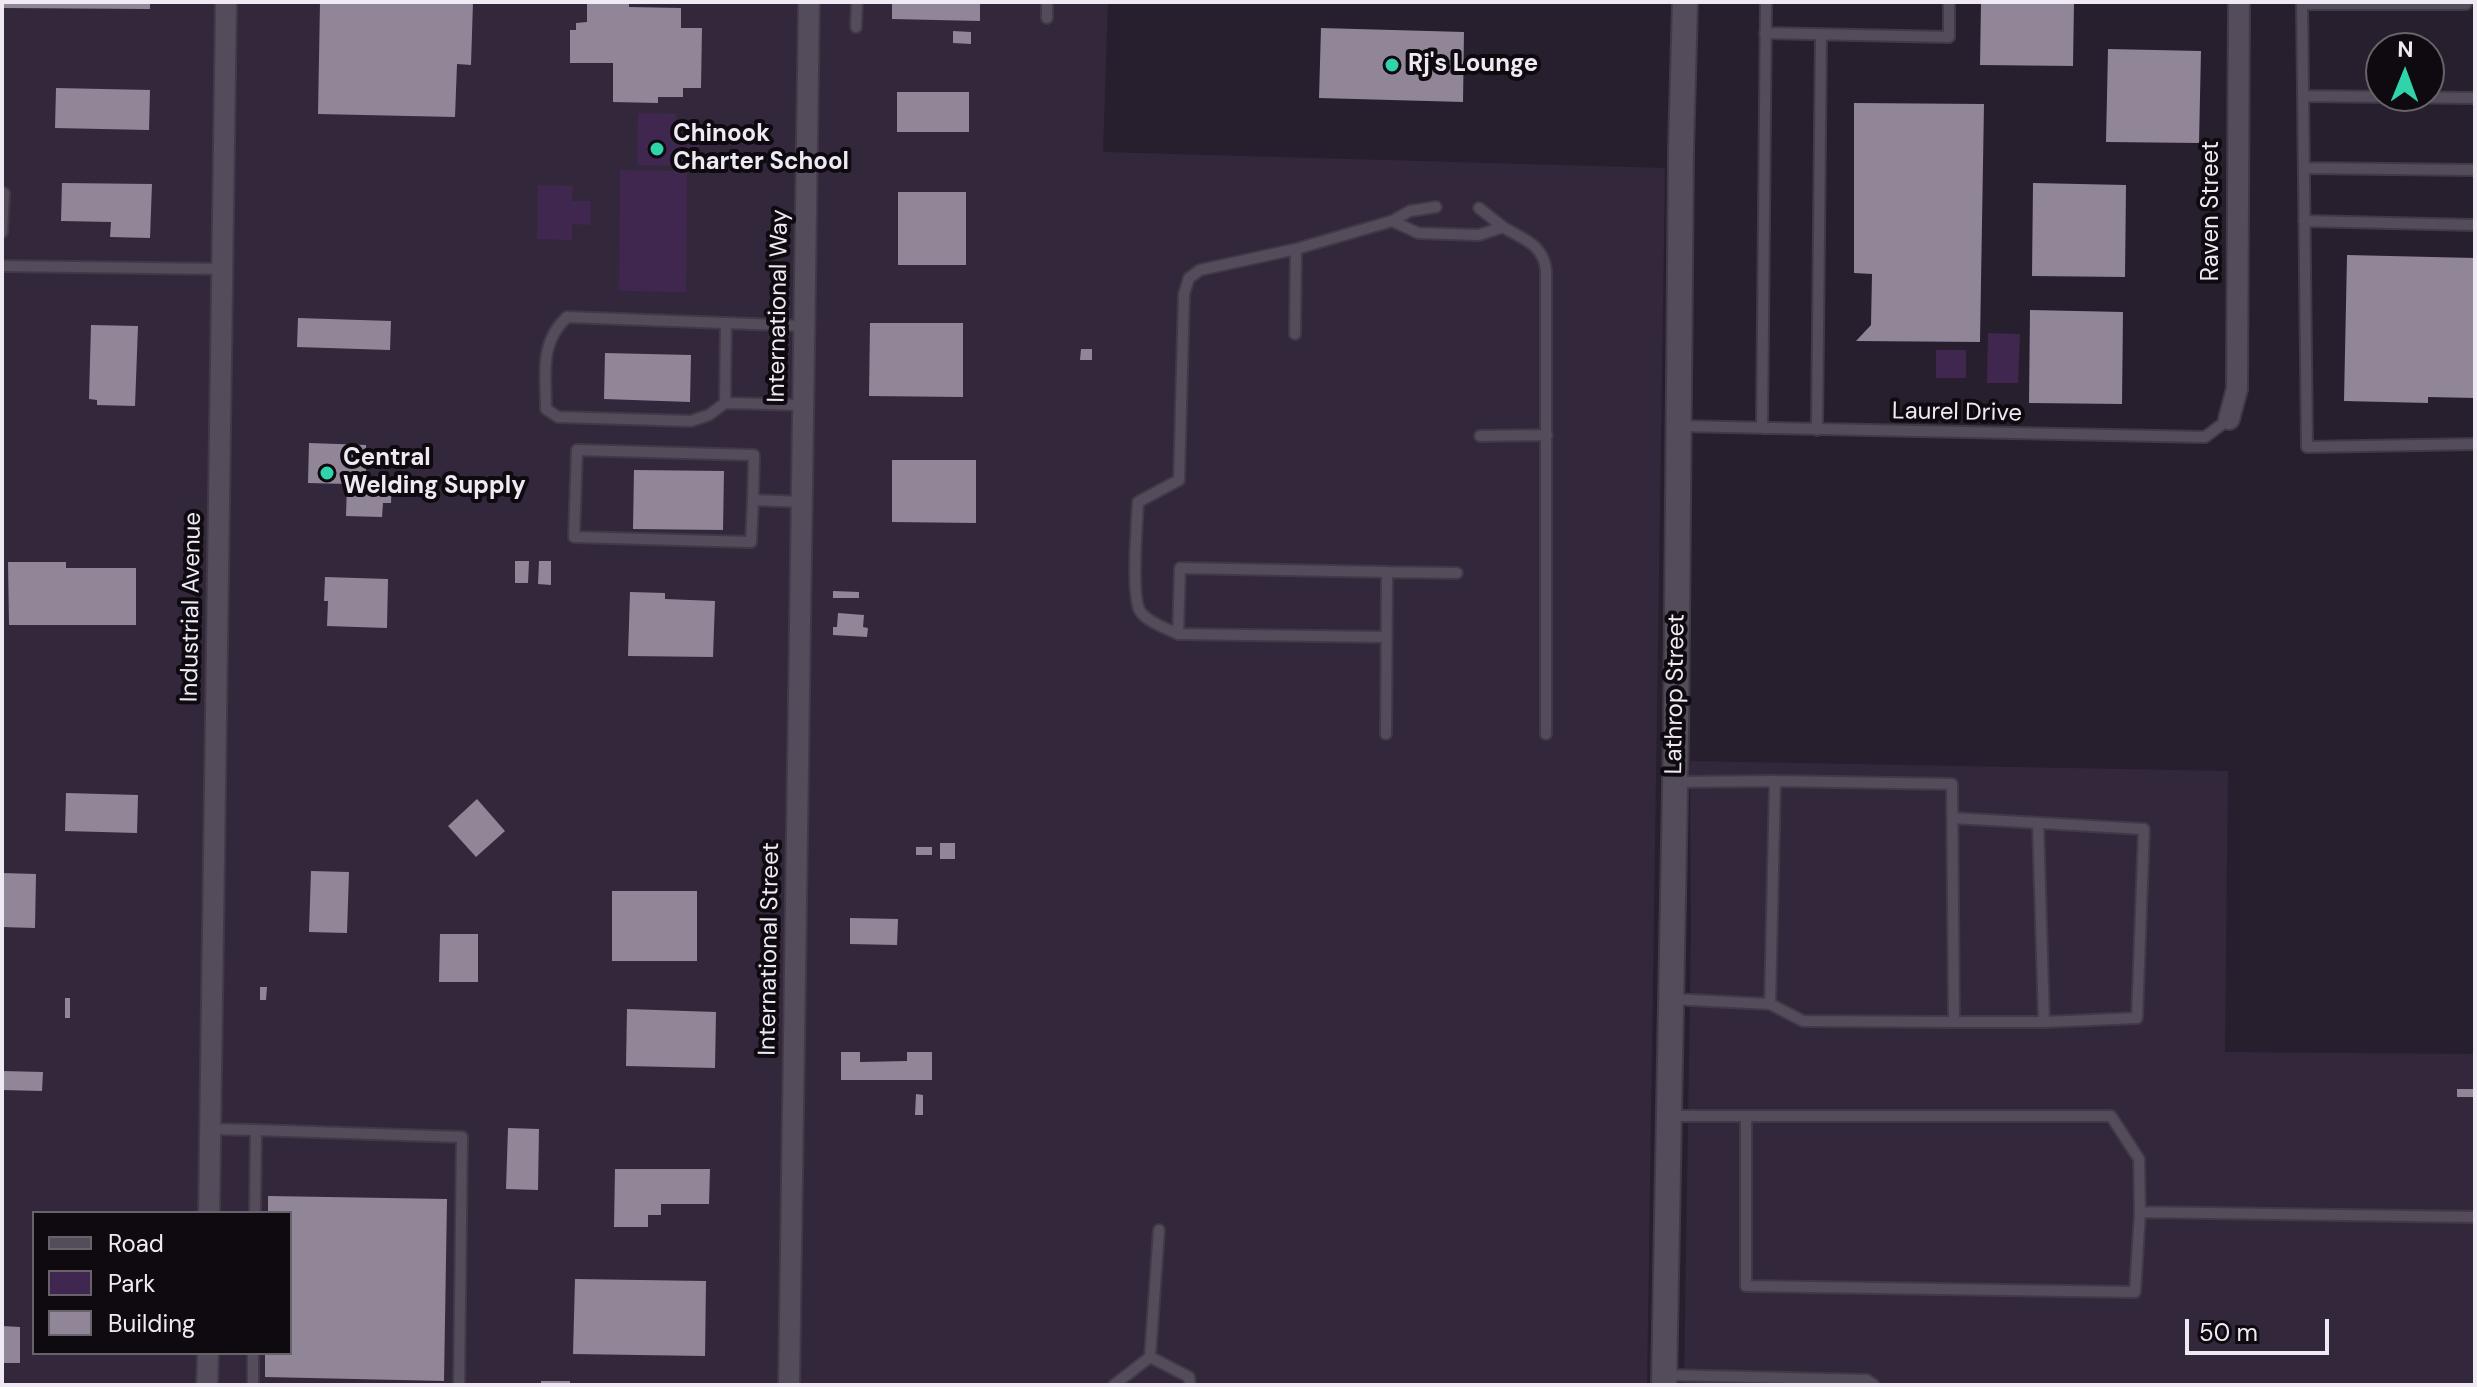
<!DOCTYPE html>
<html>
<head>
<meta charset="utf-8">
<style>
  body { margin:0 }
  #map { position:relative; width:2477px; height:1387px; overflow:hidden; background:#271f2d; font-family:"DM Sans",sans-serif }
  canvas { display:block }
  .frame { position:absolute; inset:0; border:4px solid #efe9f3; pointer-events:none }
  .legend { position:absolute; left:32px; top:1211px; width:260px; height:144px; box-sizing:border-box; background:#0e0a10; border:2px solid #68636b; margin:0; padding:10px 14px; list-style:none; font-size:24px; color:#efe9f3 }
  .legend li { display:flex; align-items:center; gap:16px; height:40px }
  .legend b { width:40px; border:2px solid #68636b }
  .north { position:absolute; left:2365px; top:32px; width:80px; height:80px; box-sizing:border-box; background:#0e0a10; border:2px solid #68636b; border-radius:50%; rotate:1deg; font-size:22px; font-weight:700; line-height:32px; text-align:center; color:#efe9f3 }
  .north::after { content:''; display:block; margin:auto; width:28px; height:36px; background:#2fd4aa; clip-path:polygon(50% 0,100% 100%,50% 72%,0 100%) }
  .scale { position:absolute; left:2185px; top:1319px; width:144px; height:36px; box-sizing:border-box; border:4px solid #efe9f3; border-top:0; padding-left:10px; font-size:24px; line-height:28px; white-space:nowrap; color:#efe9f3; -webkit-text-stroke:6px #0e0a10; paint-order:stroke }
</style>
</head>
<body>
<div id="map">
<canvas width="2477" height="1387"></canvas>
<div class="frame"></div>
<ul class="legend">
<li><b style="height:10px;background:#544b5b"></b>Road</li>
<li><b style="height:22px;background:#40274f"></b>Park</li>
<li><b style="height:22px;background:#918698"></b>Building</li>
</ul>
<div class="north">N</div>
<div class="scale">50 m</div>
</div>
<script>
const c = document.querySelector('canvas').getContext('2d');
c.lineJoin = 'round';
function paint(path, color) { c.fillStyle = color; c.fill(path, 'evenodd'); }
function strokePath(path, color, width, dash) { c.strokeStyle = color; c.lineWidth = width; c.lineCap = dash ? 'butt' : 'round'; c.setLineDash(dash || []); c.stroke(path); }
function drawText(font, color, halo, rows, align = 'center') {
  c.font = font + ' "DM Sans",sans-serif'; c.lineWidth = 8; c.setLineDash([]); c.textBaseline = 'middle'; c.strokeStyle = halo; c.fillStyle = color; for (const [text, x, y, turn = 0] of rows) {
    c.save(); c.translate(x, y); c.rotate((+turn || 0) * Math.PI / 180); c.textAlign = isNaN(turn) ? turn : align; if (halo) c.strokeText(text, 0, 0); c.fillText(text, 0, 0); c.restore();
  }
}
const built = new Path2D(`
  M2 2H1108L1103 152 1665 168 1647 1385H2ZM34 1213H290V1353H34Z
  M1690 761 2228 771 2225 1052 2475 1054V1385H1684L1691 932Z`);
const green = new Path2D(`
  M638 113 676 114V134L699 135V166L637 165Z
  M620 170 687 171 686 292 619 291Z
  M538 185 573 186 572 201H591L590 225 572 224V240L537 239Z
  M1988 333 2020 334 2018 383H1987Z
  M1936 350H1966V378H1936Z`);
const building = new Path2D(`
  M4 2H150V9L4 8Z
  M320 2H473L471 65 457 64 455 117 318 114Z
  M587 2H629V7L681 8V28H702L701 88H683V97H658V103L613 102V63H570V30H576V23L587 22Z
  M892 2H980V21L892 19Z
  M1981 2H2074L2073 66 1980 65Z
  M1321 28 1464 32 1463 102 1319 98Z
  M953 31 971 32V44L953 43Z
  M2108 49 2201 51 2199 143 2106 142Z
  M56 88 150 90 149 130 55 128Z
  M897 92H969V132H897Z
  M1854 103 1984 104 1980 342 1856 341 1871 325 1872 274 1854 273Z
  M62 183 152 184 150 238 110 237 111 222 61 221Z
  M2033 183 2126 185 2125 277 2032 276Z
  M898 192H966V265H898Z
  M2347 255 2475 258V398L2428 397V403L2344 401Z
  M2030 310 2123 312 2122 404 2029 403Z
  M298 318 391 321 390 350 297 347Z
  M870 323H963V397L869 396Z
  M91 325 138 326 135 406 97 405V400L89 399Z
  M1081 349H1092V360H1080Z
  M605 353 691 355 690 402 604 399Z
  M309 443 366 445V480H392L391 503H383L382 517 346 516 347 484 308 483Z
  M892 460H976V523L892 522Z
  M634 470 724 471 723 530 633 529Z
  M515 561H529L528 583H515Z
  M539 561H551V585L538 584Z
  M8 562H66V568H136V625H9Z
  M325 577 388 579 387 628 327 626 328 601H324Z
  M833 591 859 592V598H833Z
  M630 592 665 593V599L715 601 713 657 628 656Z
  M838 613 864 615 863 627 868 628 867 637 833 635V627H837Z
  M66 793 138 795 137 833 65 831Z
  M477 799 505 831 476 857 448 826Z
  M940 843H955V859H940Z
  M916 847H932V855H916Z
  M311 871 349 872 347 933 309 932Z
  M2 873 36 874 35 928 2 927Z
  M612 891H697V961H612Z
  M850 918 898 919 897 945 850 944Z
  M440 934H478V982H439Z
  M260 987H267L266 1000H260Z
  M65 998H70V1018H65Z
  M627 1009 716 1012 715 1068 626 1066Z
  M841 1052H860V1062L907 1061V1052H932V1080H841Z
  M2 1071 43 1072 42 1091 2 1090Z
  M2457 1089H2475V1097H2457Z
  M916 1094 923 1095V1115H915Z
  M508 1128 539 1129 538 1190 506 1189Z
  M615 1169H710L709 1204H661V1215H648V1227H614Z
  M268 1196 447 1199 444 1381 265 1377V1353H290V1213H268Z
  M575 1279 706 1281 705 1356 573 1354Z
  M2 1326 20 1327V1363H2Z
  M541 1381H570V1385H541Z`);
const service = new Path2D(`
  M2302 2 2307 447 2475 444
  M2302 4H2466
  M1047 18V2
  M856 27 857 2
  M1765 33 1949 37V2
  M2304 96 2475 98
  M2305 168 2475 170
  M1479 208 1503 227
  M1392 221 1410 211 1436 207
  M2304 221 2475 225
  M2 232 4 193
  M2 266 223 269
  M726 323 725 403 709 415 691 421 558 417 546 409C546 374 539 343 567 317L805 326
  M1295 334 1296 249
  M725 403 804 405
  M1678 426 2205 437 2229 419
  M1762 428 1766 2
  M1817 430 1821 34
  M1480 436 1547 435
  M753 500 751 542 574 537 577 450 754 455 753 500 803 502
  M1178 634C1166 628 1147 622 1140 611 1131 597 1137 522 1138 502L1179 480 1184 294 1189 278 1200 270 1296 249 1392 221 1418 233 1479 235 1503 227C1524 240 1543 244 1546 270V734
  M1387 637 1178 634 1180 568 1387 572
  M1386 734 1387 572 1457 573
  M1677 782 1775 781 1952 784 1954 1022 1803 1021 1770 1004
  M1953 818 2144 829 2137 1018 2044 1022H1954
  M2038 823 2044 1022
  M1671 999 1770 1004 1775 781
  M1670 1116H2111L2139 1159 2140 1212 2135 1292 1746 1286V1117
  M210 1129 256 1130
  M2140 1212 2475 1217
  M255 1213 256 1130 462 1137 459 1385
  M1150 1357 1189 1377 1190 1385
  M1665 1375 1867 1380 1874 1385
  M253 1385V1353
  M1114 1385 1150 1357 1159 1230`);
const minor = new Path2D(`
  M2229 419 2237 389 2239 2
  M209 1213 226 2
  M207 1385 208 1353
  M789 1385 809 2`);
const secondary = new Path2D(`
  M1664 1385 1676 734 1681 150 1685 2`);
const markers = [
  [1392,65,8,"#2fd4aa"],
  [657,149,8,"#2fd4aa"],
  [327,473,8,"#2fd4aa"]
];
const poiNames = [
  ["Rj's Lounge",1408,65],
  ["Chinook",673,135],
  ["Charter School",673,163],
  ["Central",343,459],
  ["Welding Supply",343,487]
];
const streetNames = [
  ["Raven Street",2212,211,-90],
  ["International Way",779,306,-89],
  ["Laurel Drive",1957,413,1],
  ["Industrial Avenue",192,607,-89],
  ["Lathrop Street",1676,694,-89],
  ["International Street",770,949,-89]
];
paint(built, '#33283b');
paint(green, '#40274f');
paint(building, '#918698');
strokePath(service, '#413a46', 14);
strokePath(minor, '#413a46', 24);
strokePath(secondary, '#413a46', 28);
strokePath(service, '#544b5b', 10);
strokePath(minor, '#544b5b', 20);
strokePath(secondary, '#544b5b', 24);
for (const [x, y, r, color] of markers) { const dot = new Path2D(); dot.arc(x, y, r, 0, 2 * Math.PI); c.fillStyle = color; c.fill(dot); strokePath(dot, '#0e0a10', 3); }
drawText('bold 24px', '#efe9f3', '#0e0a10', poiNames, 'left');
drawText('24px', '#efe9f3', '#0e0a10', streetNames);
</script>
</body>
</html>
